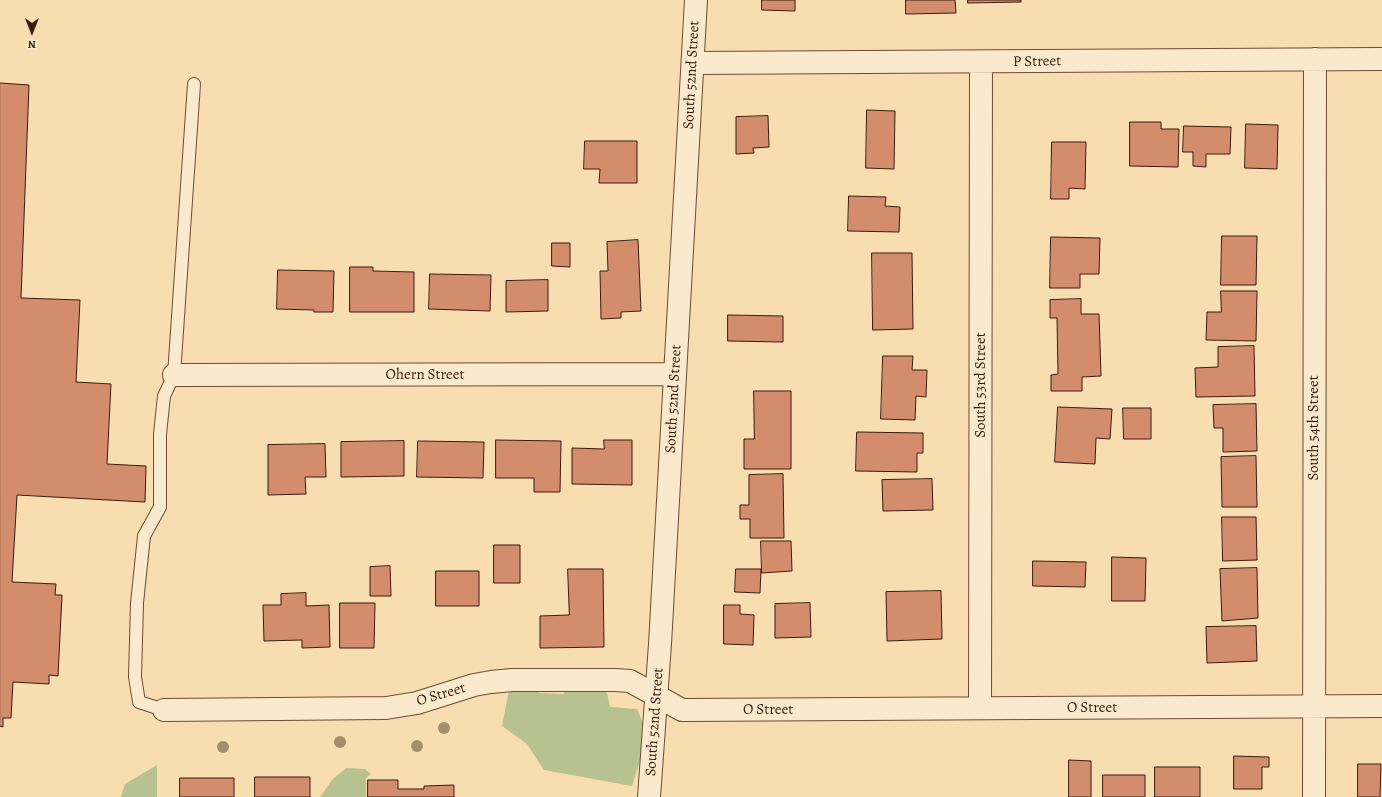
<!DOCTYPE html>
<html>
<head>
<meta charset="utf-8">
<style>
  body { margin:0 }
  #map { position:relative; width:1382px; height:797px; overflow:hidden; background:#f8ddb0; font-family:Alegreya,serif }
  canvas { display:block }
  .north { position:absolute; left:12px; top:12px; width:40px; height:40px; -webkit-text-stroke:3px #fae9cc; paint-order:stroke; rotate:180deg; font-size:11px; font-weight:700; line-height:16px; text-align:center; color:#3a1b0e }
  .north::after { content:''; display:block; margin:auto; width:14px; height:18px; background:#3a1b0e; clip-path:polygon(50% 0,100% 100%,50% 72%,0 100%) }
</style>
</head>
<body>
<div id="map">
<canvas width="1382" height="797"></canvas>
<div class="north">N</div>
</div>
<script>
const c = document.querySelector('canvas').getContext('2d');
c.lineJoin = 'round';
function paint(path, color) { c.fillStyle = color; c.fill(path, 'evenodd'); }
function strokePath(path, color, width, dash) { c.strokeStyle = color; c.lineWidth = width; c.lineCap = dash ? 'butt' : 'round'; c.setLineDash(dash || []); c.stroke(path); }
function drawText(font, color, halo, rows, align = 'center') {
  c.font = font + ' Alegreya,serif'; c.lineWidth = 3; c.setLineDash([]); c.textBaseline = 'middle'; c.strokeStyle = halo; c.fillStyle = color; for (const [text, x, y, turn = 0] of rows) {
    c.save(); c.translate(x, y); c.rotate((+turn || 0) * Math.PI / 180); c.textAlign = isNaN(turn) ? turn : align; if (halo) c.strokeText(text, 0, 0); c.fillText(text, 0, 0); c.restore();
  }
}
const green = new Path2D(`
  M532 682 539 693 563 694 571 685 589 684 607 693 610 707 637 709 643 723 642 754 632 786 544 770 527 744 502 726 510 685Z
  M157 765V797H121L125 784Z
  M346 768 365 769 371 774 366 778V797H320L332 780Z`);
const building = new Path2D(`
  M762 0H795V11L762 10Z
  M906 0H955L956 13 906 14Z
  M968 0H1021V2L968 3Z
  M0 83 29 85 21 298 80 300 76 382 111 384 107 464 146 466 145 502 17 495 12 582 56 584 55 595H62L58 676 49 675V684L13 682 11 718H3V727L0 726Z
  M867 110 895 111 894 169 866 168Z
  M768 116 769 147 753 148 754 153 736 154V117Z
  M1130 122H1161V129H1179L1178 167 1130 166Z
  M1246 124 1278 125 1277 169 1245 168Z
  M1184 126 1231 127 1230 154H1206V167L1193 166V152H1183Z
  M585 141H637V183H599L600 169H584Z
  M1052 142H1086L1085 189 1069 188V199H1051Z
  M849 196 886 197 885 206 900 207 899 232 848 231Z
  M1222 236H1257L1256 285H1221Z
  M1051 237 1100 238 1099 274H1080V288H1050Z
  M638 240 641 311 621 312V318L601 319 600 271H608L607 242Z
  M552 243H570V267L552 266Z
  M872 253H912L913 329 873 330Z
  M350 267H373V271L414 272V312H350Z
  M278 270 334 271 333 312H314V310L277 309Z
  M430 274 491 275 490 311 429 309Z
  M548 280V311L506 312V281Z
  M1221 291H1257L1256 341 1206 340 1207 312H1221Z
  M1081 299V314H1099L1101 376 1082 377V391H1051V375L1058 374 1057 318H1050V300Z
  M728 315 783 316V342L728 341Z
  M1254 346 1255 396 1196 397 1195 368 1218 367V347Z
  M883 356H913L912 370H927L926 397 916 396 915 420 881 419Z
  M754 391H791V469H744V439H754Z
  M1256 404 1257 451 1223 452V428H1214L1213 405Z
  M1058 407 1112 409 1110 439 1096 438 1095 464 1055 462Z
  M1123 408H1151V439H1124Z
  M857 432 923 433V453H917V472L856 471Z
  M496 440 561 441 560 492H534V478H496Z
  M604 440H632V485L572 484V448L604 449Z
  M404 441V476L341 477V442Z
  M418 441 484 442 483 478 417 477Z
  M325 444 326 477H305L306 494 268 495V445Z
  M1256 456 1257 507H1222L1221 457Z
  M783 474 784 538H750V519H740V505H749V475Z
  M932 479 933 510 883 511 882 480Z
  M1222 517H1256L1257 560 1223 561Z
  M761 541H791L792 571 762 573Z
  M494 545H520V583H494Z
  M1112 557 1146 558 1145 601H1112Z
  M1033 561 1086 562 1085 587 1033 586Z
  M390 566 391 596H370V567Z
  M1257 568 1258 618 1222 621 1220 569Z
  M568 569H603L604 647 540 648V616L569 615Z
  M736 569H761L760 593 735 592Z
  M436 571H479V606H436Z
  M941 591 942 639 887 641 886 592Z
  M306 593V606L329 605 330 647 302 648V640L264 641 263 605H281V594Z
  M340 603H375L374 648H340Z
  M810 603 811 637 775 638V604Z
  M724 605H740V614L754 615 753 645 724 644Z
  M1256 626 1257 661 1207 663 1206 627Z
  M1234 756 1269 757V767H1262V789H1234Z
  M1069 760 1091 761V797H1069Z
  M1358 764H1381L1380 797H1358Z
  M1155 767H1200V797H1155Z
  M1103 775H1145V797H1103Z
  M255 777H310V797H255Z
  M180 778H234V797H180Z
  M368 780H398V789H424V786L454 785V797H368Z`);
const lane = new Path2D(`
  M164 710 139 702 135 677 137 603 144 536 160 507V434L164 396 174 375 194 84`);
const street = new Path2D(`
  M693 63 1382 59
  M174 375 675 374
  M980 708 981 62
  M164 710 386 708 417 703 474 685 491 682 512 680H615L630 681 682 710 1382 706
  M649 797 660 644 696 0
  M1314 797 1315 59`);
const trees = [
  [444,728],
  [340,742],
  [417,746],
  [223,747]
];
const streetNames = [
  ["P Street",1037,62,-1],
  ["South 52nd Street",692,75,-87],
  ["Ohern Street",425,375],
  ["South 53rd Street",981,385,-90],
  ["South 52nd Street",674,399,-87],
  ["South 54th Street",1314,428,-90],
  ["O Street",441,695,-16],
  ["O Street",1092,708],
  ["O Street",768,710],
  ["South 52nd Street",655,722,-86]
];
paint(green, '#b7c290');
paint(building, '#d38d6d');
strokePath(building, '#3a1b0e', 1);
strokePath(lane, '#6a4c36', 14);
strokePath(street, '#6a4c36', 24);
strokePath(lane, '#fae9cc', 12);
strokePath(street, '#fae9cc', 22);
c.fillStyle = '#a48e6c';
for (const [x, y] of trees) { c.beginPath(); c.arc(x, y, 6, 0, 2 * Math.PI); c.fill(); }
drawText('15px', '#3a1b0e', '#fae9cc', streetNames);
</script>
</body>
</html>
